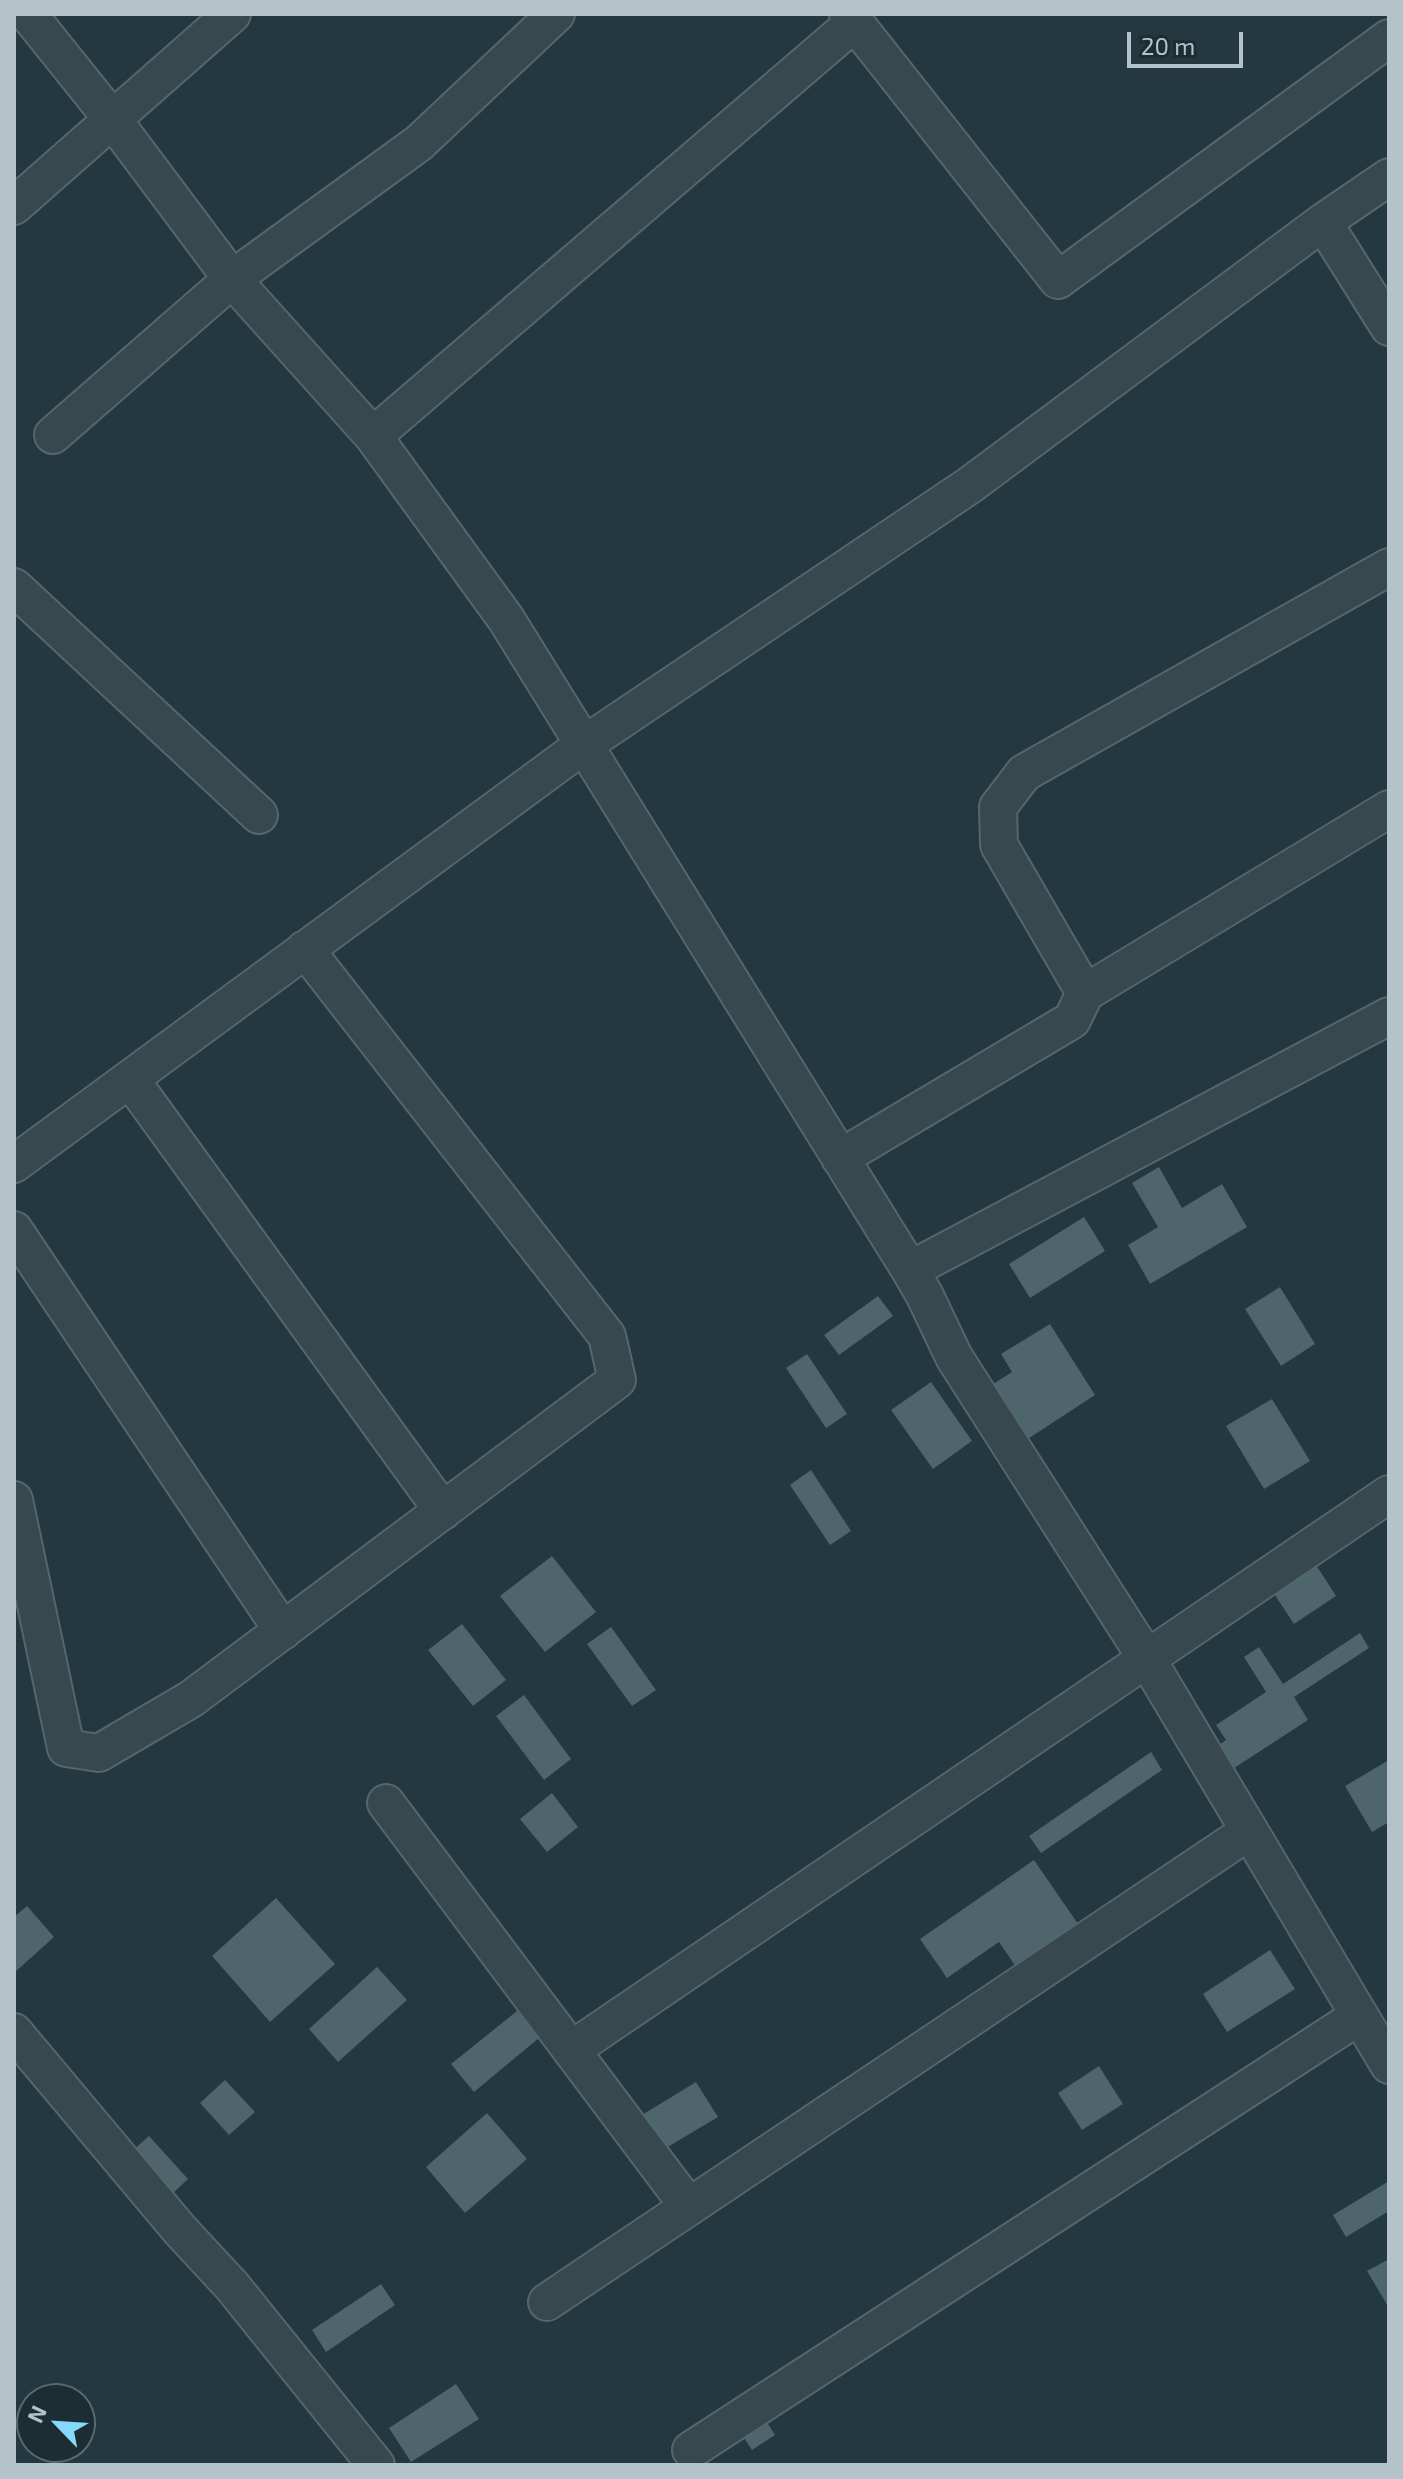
<!DOCTYPE html>
<html>
<head>
<meta charset="utf-8">
<style>
	body { margin:0 }
	#map { position:relative; width:1403px; height:2479px; overflow:hidden; background:#23383f; font-family:"Exo 2",sans-serif }
	canvas { display:block }
	.frame { position:absolute; inset:0; border:16px solid #b3c3c9; pointer-events:none }
	.north { position:absolute; left:16px; top:2383px; width:80px; height:80px; box-sizing:border-box; background:#1c2d33; border:2px solid #58696f; border-radius:50%; rotate:295deg; font-size:22px; font-weight:700; line-height:32px; text-align:center; color:#b3c3c9 }
	.north::after { content:''; display:block; margin:auto; width:28px; height:36px; background:#86d9fb; clip-path:polygon(50% 0,100% 100%,50% 72%,0 100%) }
	.scale { position:absolute; left:1127px; top:32px; width:116px; height:36px; box-sizing:border-box; border:4px solid #b3c3c9; border-top:0; padding-left:10px; font-size:24px; line-height:28px; white-space:nowrap; color:#b3c3c9; -webkit-text-stroke:6px #1c2d33; paint-order:stroke }
</style>
</head>
<body>
<div id="map">
<canvas width="1403" height="2479"></canvas>
<div class="frame"></div>
<div class="north">N</div>
<div class="scale">20 m</div>
</div>
<script>
const g = document.querySelector('canvas').getContext('2d');
g.lineJoin = 'round';
function fill(path, color) {
  g.fillStyle = color;
  g.fill(path, 'evenodd');
}
function toPath(rows) {
  const path = new Path2D();
  for (const r of rows) {
    path.moveTo(r[0], r[1]);
    for (let i = 2; i < r.length; i += 2) path.lineTo(r[i], r[i + 1]);
  }
  return path;
}
function stroke(path, color, width, dash) {
  g.strokeStyle = color;
  g.lineWidth = width;
  g.lineCap = dash ? 'butt' : 'round';
  g.setLineDash(dash || []);
  g.stroke(path);
}
fill(toPath([
	[1159,1167,1182,1208,1222,1184,1247,1227,1150,1284,1128,1245,1158,1227,1132,1183],
	[1084,1217,1105,1251,1030,1298,1009,1264],
	[1280,1287,1315,1344,1281,1366,1245,1309],
	[878,1296,893,1316,839,1355,824,1335],
	[1050,1324,1095,1395,1014,1448,979,1393,1012,1372,1001,1354],
	[807,1354,847,1414,826,1428,786,1368],
	[931,1382,972,1441,933,1469,891,1410],
	[1272,1399,1310,1461,1264,1489,1226,1426],
	[811,1470,851,1531,830,1545,790,1485],
	[1309,1554,1336,1596,1294,1624,1267,1583],
	[552,1556,596,1612,545,1652,500,1596],
	[462,1624,506,1680,473,1706,428,1650],
	[611,1627,656,1690,632,1706,587,1644],
	[1360,1633,1369,1648,1294,1697,1308,1720,1228,1772,1213,1749,1226,1740,1216,1725,1266,1692,1244,1657,1259,1647,1283,1684],
	[524,1695,571,1759,544,1780,496,1716],
	[1151,1752,1162,1770,1041,1853,1029,1836],
	[1389,1760,1389,1822,1372,1832,1345,1786],
	[552,1793,578,1827,547,1852,520,1819],
	[1034,1860,1085,1934,1023,1977,999,1942,947,1978,920,1939],
	[276,1898,335,1964,270,2022,212,1956],
	[27,1906,54,1937,14,1973,14,1917],
	[1270,1950,1295,1989,1227,2032,1203,1994],
	[377,1967,407,2000,338,2062,309,2029],
	[517,2011,539,2038,474,2092,451,2064],
	[1099,2066,1123,2104,1082,2130,1058,2093],
	[225,2080,255,2112,229,2135,200,2103],
	[696,2082,718,2117,666,2148,654,2129,646,2134,637,2118],
	[487,2113,527,2159,465,2213,426,2167],
	[149,2136,188,2179,170,2196,131,2152],
	[1389,2181,1389,2211,1346,2237,1333,2215],
	[1389,2259,1389,2308,1367,2271],
	[381,2284,395,2305,326,2352,312,2330],
	[456,2384,479,2419,411,2462,389,2428],
	[760,2411,775,2435,752,2450,737,2427]
]), '#4e656c');
const street = toPath([
	[28,14,113,120,232,279,373,436,506,619,910,1270,925,1296,954,1357,1147,1659,1389,2065],
	[848,14,1058,280,1389,38],
	[14,206,232,14],
	[1323,222,1389,327],
	[53,435,232,279,419,143,556,14],
	[373,436,854,23],
	[14,587,259,815],
	[1085,993,1389,809],
	[130,1079,443,1511],
	[840,1158,1072,1020,1085,993,999,845,998,807,1024,773,1389,567],
	[14,1164,585,744,970,485,1323,222,1389,177],
	[14,1230,283,1631],
	[910,1270,1389,1016],
	[14,1500,66,1748,99,1753,191,1699,617,1380,607,1336,305,949],
	[386,1803,689,2207],
	[14,2032,180,2230,232,2286,376,2465],
	[571,2050,1389,1494],
	[547,2302,1248,1832],
	[691,2450,1359,2016]
]);
stroke(street, '#55666c', 40);
stroke(street, '#37484e', 36);
</script>
</body>
</html>
